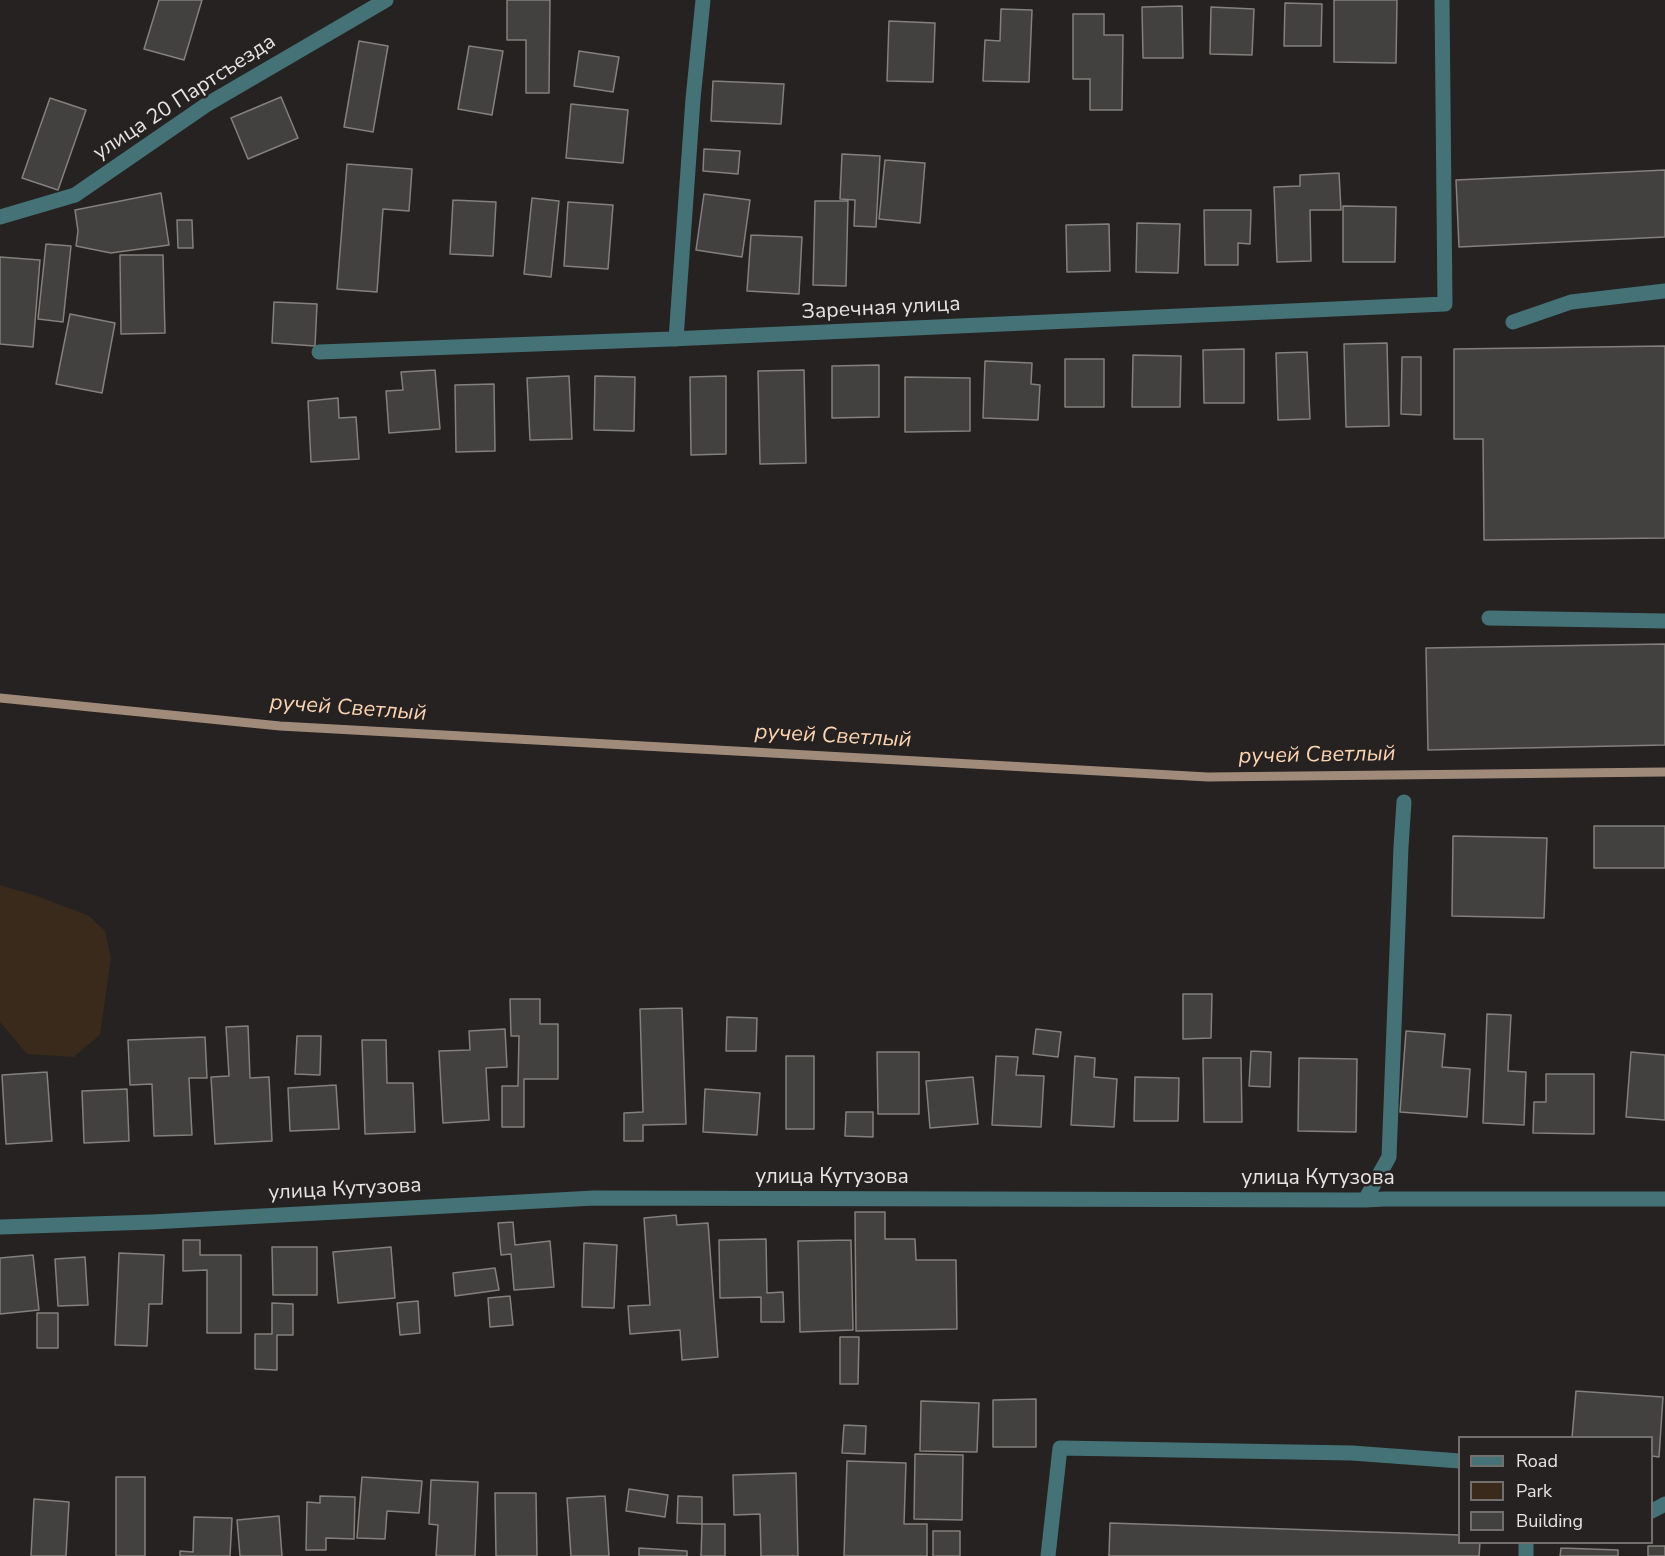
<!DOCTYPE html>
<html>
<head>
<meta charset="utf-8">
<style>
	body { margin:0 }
	#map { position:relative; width:1665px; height:1556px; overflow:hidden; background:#252221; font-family:"Nunito Sans",sans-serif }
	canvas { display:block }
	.legend { position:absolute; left:1458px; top:1436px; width:195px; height:108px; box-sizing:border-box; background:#252221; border:2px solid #72706f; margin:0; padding:8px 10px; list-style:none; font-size:18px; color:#e5e4e3 }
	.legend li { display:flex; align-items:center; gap:12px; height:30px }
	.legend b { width:30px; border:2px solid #72706f }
</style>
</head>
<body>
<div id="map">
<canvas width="1665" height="1556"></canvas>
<ul class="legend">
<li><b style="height:8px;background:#457276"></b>Road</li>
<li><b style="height:16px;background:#3a2a1c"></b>Park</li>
<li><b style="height:16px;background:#43413f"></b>Building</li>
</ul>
</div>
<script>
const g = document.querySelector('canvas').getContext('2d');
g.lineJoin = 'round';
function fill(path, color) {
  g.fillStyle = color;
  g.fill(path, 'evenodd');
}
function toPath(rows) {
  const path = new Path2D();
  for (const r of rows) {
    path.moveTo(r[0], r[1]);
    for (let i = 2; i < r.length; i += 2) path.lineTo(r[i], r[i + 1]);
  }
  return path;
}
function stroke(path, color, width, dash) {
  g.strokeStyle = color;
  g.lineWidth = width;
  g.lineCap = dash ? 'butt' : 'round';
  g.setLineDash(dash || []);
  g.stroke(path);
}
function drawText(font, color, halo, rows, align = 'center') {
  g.font = font + ' "Nunito Sans",sans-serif';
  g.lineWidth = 5;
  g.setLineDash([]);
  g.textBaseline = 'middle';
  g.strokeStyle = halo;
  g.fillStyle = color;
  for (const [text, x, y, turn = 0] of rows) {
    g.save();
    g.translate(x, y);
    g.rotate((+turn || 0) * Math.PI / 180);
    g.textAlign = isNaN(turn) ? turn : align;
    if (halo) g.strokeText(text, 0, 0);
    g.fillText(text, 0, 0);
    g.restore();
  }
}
fill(toPath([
	[0,885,40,897,89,916,105,931,111,958,100,1035,74,1057,27,1054,0,1022]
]), '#3a2a1c');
stroke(toPath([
	[0,698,280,726,1208,777,1665,772]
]), '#a08b7b', 9);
const building = toPath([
	[159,0,202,0,184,60,144,49,159,0],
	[507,0,550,0,549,93,526,93,526,40,507,40,507,0],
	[1334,0,1397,0,1396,63,1334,62,1334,0],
	[1285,3,1322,4,1321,46,1284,46,1285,3],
	[1182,6,1183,58,1143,58,1142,7,1182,6],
	[1211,7,1254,9,1252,55,1210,54,1211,7],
	[1001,9,1032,10,1029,82,983,81,985,40,1000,41,1001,9],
	[1073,14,1104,14,1104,35,1123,35,1122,110,1090,110,1090,79,1073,79,1073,14],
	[889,21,935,23,933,82,887,81,889,21],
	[359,41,388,46,373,132,344,127,359,41],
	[469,46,503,51,492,115,458,109,469,46],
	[579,51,619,57,613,92,574,86,579,51],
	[713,81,784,84,781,124,711,121,713,81],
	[281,97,298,138,248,159,231,118,281,97],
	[50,98,86,110,58,190,22,178,50,98],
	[571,104,628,110,623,163,566,158,571,104],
	[704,149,740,151,738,174,703,171,704,149],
	[842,154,880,156,876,227,854,226,855,200,840,199,842,154],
	[885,160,925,163,920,223,879,219,885,160],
	[347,164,412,169,409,211,383,209,377,292,337,289,347,164],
	[1665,170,1665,237,1459,247,1456,180,1665,170],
	[1339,173,1341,210,1310,210,1311,261,1277,262,1274,187,1300,186,1300,175,1339,173],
	[161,193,169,245,111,253,76,246,78,231,75,210,161,193],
	[704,194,750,200,742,257,696,250,704,194],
	[532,198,559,201,551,277,524,274,532,198],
	[453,200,496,202,493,256,450,254,453,200],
	[815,201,848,201,846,286,813,285,815,201],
	[568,202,613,205,608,269,564,266,568,202],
	[1343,206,1396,207,1395,262,1343,262,1343,206],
	[1204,210,1251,210,1250,244,1238,243,1238,265,1205,265,1204,210],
	[177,220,192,220,193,248,178,248,177,220],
	[1137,223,1180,224,1178,273,1136,272,1137,223],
	[1109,224,1110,271,1067,272,1066,225,1109,224],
	[751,235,802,237,799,294,747,291,751,235],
	[46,244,71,246,63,322,38,319,46,244],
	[120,255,163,255,165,333,121,334,120,255],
	[0,257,40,260,33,347,0,344,0,257],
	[274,302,317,304,315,346,272,343,274,302],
	[70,314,115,323,102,393,56,384,70,314],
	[1387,343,1389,426,1346,427,1344,344,1387,343],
	[1665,346,1665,538,1484,540,1483,439,1454,439,1454,349,1665,346],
	[1244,349,1244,403,1204,403,1203,350,1244,349],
	[1307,352,1310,419,1278,420,1276,353,1307,352],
	[1133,355,1181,356,1180,407,1132,407,1133,355],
	[1402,357,1421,357,1421,415,1401,414,1402,357],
	[1065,359,1104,359,1104,407,1065,407,1065,359],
	[985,361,1032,363,1031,384,1040,385,1038,420,983,418,985,361],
	[879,365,879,417,832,418,832,366,879,365],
	[435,370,440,429,389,433,386,391,403,390,401,372,435,370],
	[804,370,806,463,760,464,758,371,804,370],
	[569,376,572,439,530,440,527,378,569,376],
	[595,376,635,377,634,431,594,430,595,376],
	[726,376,726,454,691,455,690,377,726,376],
	[905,377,970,378,970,431,905,432,905,377],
	[494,384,495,451,456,452,455,385,494,384],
	[338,398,339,418,356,417,359,459,311,462,308,401,338,398],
	[1665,644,1665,745,1428,750,1426,648,1665,644],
	[1594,826,1665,826,1665,868,1594,868,1594,826],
	[1453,836,1547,838,1544,918,1452,916,1453,836],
	[1183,994,1212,994,1211,1038,1183,1039,1183,994],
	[510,999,540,999,540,1024,558,1024,558,1079,524,1079,524,1127,502,1127,502,1086,518,1086,519,1036,511,1036,510,999],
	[682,1008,686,1124,643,1125,643,1141,624,1141,624,1113,643,1112,640,1009,682,1008],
	[1487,1014,1511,1015,1508,1071,1526,1072,1524,1125,1483,1123,1487,1014],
	[727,1017,757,1018,756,1051,726,1051,727,1017],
	[248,1026,250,1078,269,1077,272,1141,215,1144,211,1077,229,1076,226,1027,248,1026],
	[505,1029,507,1067,486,1068,489,1120,443,1123,439,1051,470,1050,469,1031,505,1029],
	[1036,1029,1061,1032,1058,1057,1033,1054,1036,1029],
	[1406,1031,1445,1034,1442,1067,1470,1069,1467,1117,1400,1112,1406,1031],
	[297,1036,321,1036,320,1075,295,1074,297,1036],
	[205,1037,207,1078,189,1078,192,1135,154,1136,152,1084,130,1085,128,1040,205,1037],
	[362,1040,386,1040,387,1083,413,1083,415,1132,365,1134,362,1040],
	[1251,1051,1271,1052,1270,1087,1249,1086,1251,1051],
	[877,1052,919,1052,919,1114,878,1114,877,1052],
	[1631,1052,1665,1055,1665,1120,1626,1117,1631,1052],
	[786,1056,814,1056,814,1129,786,1129,786,1056],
	[996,1056,1018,1057,1016,1075,1044,1076,1041,1127,992,1125,996,1056],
	[1075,1056,1095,1058,1094,1077,1117,1079,1114,1127,1071,1125,1075,1056],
	[1203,1058,1241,1058,1242,1122,1204,1122,1203,1058],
	[1299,1058,1357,1059,1356,1132,1298,1131,1299,1058],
	[47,1072,52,1141,6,1144,2,1075,47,1072],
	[1546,1074,1594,1074,1594,1134,1533,1133,1534,1102,1546,1102,1546,1074],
	[973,1077,978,1124,930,1128,926,1081,973,1077],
	[1135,1077,1179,1078,1178,1121,1134,1121,1135,1077],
	[336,1085,339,1129,290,1131,288,1088,336,1085],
	[127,1089,129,1141,84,1143,82,1091,127,1089],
	[705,1089,760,1093,757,1135,703,1132,705,1089],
	[846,1112,873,1112,873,1137,845,1136,846,1112],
	[855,1212,885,1212,885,1239,915,1239,916,1260,956,1260,957,1329,856,1331,855,1212],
	[676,1215,677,1225,708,1223,718,1357,682,1360,680,1330,630,1334,628,1306,650,1305,644,1218,676,1215],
	[513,1222,515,1245,550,1241,554,1287,514,1290,511,1254,501,1255,498,1223,513,1222],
	[766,1239,767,1293,783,1292,784,1322,761,1322,761,1297,720,1298,719,1240,766,1239],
	[183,1240,200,1240,200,1255,241,1255,241,1333,207,1333,207,1270,183,1271,183,1240],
	[851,1240,853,1330,800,1332,798,1241,851,1240],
	[584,1243,617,1245,614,1308,582,1307,584,1243],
	[272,1247,317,1247,317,1295,273,1295,272,1247],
	[391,1247,395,1298,338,1303,333,1252,391,1247],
	[119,1253,164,1255,162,1304,149,1304,147,1346,115,1345,119,1253],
	[33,1255,39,1310,0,1314,0,1258,33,1255],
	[85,1257,88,1305,58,1306,55,1259,85,1257],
	[495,1268,499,1290,455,1296,453,1273,495,1268],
	[510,1296,513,1325,490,1327,488,1298,510,1296],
	[418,1301,420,1333,400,1335,397,1303,418,1301],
	[272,1303,293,1304,293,1335,277,1335,277,1370,255,1369,255,1334,272,1334,272,1303],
	[37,1313,58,1313,58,1348,37,1348,37,1313],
	[840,1337,859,1337,858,1384,840,1384,840,1337],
	[1576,1391,1663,1397,1659,1457,1652,1456,1652,1438,1572,1438,1576,1391],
	[1036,1399,1036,1447,993,1447,993,1400,1036,1399],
	[921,1401,979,1403,977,1452,920,1451,921,1401],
	[844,1425,866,1426,865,1454,842,1453,844,1425],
	[915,1454,963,1455,962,1520,914,1519,915,1454],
	[847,1461,906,1463,904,1524,927,1524,927,1556,844,1556,847,1461],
	[796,1473,798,1556,761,1556,760,1514,734,1515,733,1475,796,1473],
	[116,1477,145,1477,145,1556,116,1556,116,1477],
	[362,1477,422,1481,419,1513,387,1511,385,1539,357,1538,362,1477],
	[431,1480,478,1482,475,1556,436,1556,438,1525,429,1524,431,1480],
	[629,1489,668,1495,665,1517,626,1511,629,1489],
	[495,1493,536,1493,537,1556,496,1556,495,1493],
	[320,1496,355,1497,354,1539,326,1538,326,1550,306,1550,307,1502,320,1503,320,1496],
	[605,1496,609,1556,571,1556,567,1498,605,1496],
	[678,1496,702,1497,702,1524,677,1523,678,1496],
	[34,1499,69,1502,66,1556,31,1556,34,1499],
	[279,1516,282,1556,240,1556,237,1520,279,1516],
	[194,1517,232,1518,230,1556,180,1556,180,1551,193,1552,194,1517],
	[1110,1523,1460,1535,1460,1542,1480,1542,1479,1556,1109,1556,1110,1523],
	[702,1524,725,1524,725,1556,701,1556,702,1524],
	[933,1531,960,1531,960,1556,933,1556,933,1531],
	[1648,1546,1665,1546,1665,1556,1648,1556,1648,1546],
	[639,1548,687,1551,687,1556,639,1556,639,1548],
	[1561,1548,1618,1550,1618,1556,1560,1556,1561,1548]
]);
fill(building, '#43413f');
stroke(building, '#83807e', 1.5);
stroke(toPath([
	[0,217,75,195,206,105,386,0],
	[1513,322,1571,302,1665,291],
	[676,339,693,99,703,0],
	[319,352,671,339,1445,304,1442,0],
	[1489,618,1665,621],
	[1365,1200,1389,1157,1401,847,1404,802],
	[0,1227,152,1222,594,1198,1365,1200,1385,1199,1665,1199],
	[1652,1511,1665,1504],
	[1048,1556,1060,1448,1352,1453,1460,1461],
	[1526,1556,1526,1542]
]), '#457276', 15);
drawText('21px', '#e5e4e3', '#252221', [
	["улица 20 Партсъезда",185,98,-33],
	["Заречная улица",881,309,-3],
	["улица Кутузова",832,1178],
	["улица Кутузова",1318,1179],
	["улица Кутузова",345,1190,-3]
]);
drawText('italic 22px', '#fcd3b1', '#252221', [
	["ручей Светлый",348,709,4],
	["ручей Светлый",833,737,3],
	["ручей Светлый",1317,756,-1]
]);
</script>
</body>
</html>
